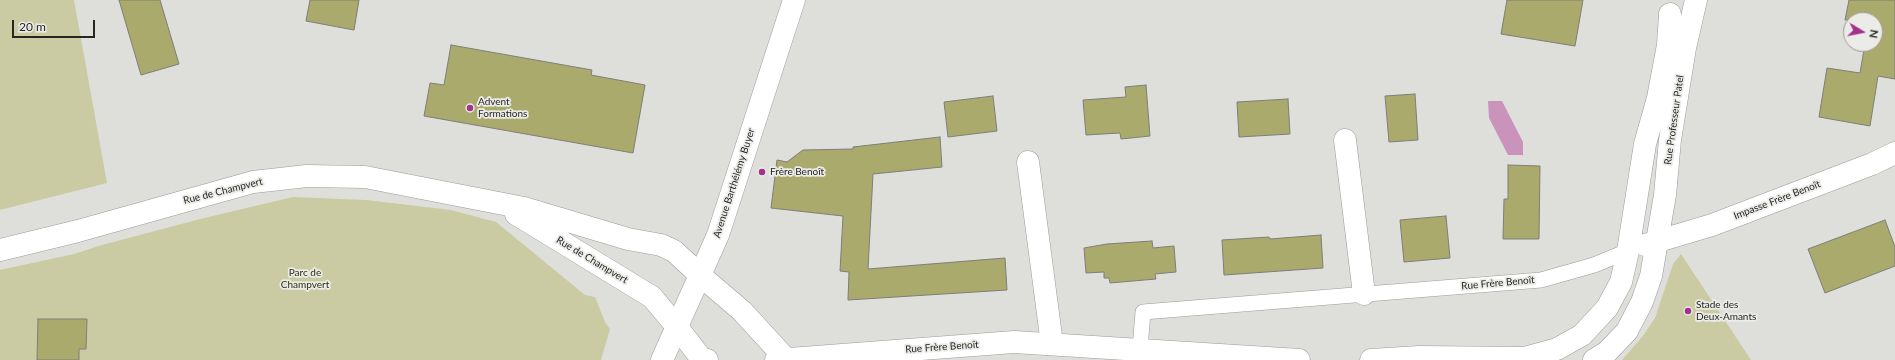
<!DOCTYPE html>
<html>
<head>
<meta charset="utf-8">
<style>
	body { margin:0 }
	#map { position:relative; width:1895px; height:360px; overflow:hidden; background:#dedfda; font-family:Lato,sans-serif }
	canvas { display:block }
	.north { position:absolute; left:1843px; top:12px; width:40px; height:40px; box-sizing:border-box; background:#ebece7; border:1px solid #9c9d99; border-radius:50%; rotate:100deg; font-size:11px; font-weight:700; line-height:16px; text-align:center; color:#252624 }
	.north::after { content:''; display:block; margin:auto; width:14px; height:18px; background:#a4318c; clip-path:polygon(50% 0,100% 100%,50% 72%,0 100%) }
	.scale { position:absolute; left:12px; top:20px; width:83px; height:18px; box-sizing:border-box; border:2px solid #252624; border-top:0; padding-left:5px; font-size:12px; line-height:14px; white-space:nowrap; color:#252624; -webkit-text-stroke:3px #ebece7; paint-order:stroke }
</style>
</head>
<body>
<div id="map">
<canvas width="1895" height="360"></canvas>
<div class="north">N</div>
<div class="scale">20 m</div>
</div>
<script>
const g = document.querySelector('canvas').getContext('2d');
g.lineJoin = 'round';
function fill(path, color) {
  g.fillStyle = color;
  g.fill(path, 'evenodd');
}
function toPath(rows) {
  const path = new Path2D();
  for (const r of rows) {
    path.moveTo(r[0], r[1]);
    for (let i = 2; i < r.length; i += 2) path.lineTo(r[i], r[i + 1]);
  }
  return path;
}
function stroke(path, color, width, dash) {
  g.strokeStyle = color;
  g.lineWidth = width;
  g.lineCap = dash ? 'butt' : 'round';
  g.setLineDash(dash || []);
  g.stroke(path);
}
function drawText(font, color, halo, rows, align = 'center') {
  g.font = font + ' Lato,sans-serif';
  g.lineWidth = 3.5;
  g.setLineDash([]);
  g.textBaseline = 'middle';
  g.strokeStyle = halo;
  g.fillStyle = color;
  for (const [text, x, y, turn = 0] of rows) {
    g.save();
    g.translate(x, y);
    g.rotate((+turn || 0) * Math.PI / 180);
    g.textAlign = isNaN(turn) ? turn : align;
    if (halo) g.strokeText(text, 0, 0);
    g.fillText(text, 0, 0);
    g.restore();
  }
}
fill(toPath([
	[0,0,74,0,107,183,0,210],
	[293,197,366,200,451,210,496,222,585,295,595,297,605,322,610,329,601,360,0,360,0,270,74,254,102,245,204,218],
	[1681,254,1751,360,1622,360,1642,337,1655,318,1673,264]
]), '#cacba2');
fill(toPath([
	[1488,101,1502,101,1523,142,1523,155,1508,155,1489,118]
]), '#ca93bb');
const building = toPath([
	[119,0,160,0,179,64,141,75,119,0],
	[310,0,359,0,354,30,306,21,310,0],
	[1507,0,1583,0,1575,46,1501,34,1507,0],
	[1849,0,1895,0,1895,79,1878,76,1870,126,1819,117,1827,68,1860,73,1865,44,1875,44,1875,20,1845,20,1849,0],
	[451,45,592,70,591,75,645,85,633,153,424,116,430,83,444,85,451,45],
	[1146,85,1150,136,1121,139,1120,133,1086,135,1083,100,1126,97,1125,87,1146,85],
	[1415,94,1418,140,1389,142,1385,96,1415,94],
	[993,96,997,131,948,137,944,102,993,96],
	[1288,99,1290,134,1239,137,1237,102,1288,99],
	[940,137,942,167,873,174,868,269,1005,258,1007,290,848,300,849,272,840,271,843,216,771,208,777,160,787,162,803,150,853,149,853,147,940,137],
	[1508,165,1540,166,1539,239,1503,239,1504,199,1508,199,1508,165],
	[1446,216,1450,258,1404,262,1400,220,1446,216],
	[1885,220,1895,247,1895,266,1825,293,1808,249,1885,220],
	[1321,235,1323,268,1224,275,1222,240,1269,237,1270,239,1321,235],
	[1152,241,1153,248,1174,246,1176,272,1155,274,1156,279,1110,283,1109,278,1104,278,1104,272,1086,273,1084,248,1107,244,1152,241],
	[38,319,87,319,86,349,79,349,79,360,37,360,38,319]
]);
fill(building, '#a9aa6b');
stroke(building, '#7e7e7a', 1);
const lane = toPath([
	[1140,349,1143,312,1541,280,1594,265,1628,251]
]);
const street = toPath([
	[1345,140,1364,294],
	[1028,162,1052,344],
	[1645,245,1712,225,1872,164,1895,153],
	[701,276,742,311,785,358],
	[677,327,701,358,707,360],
	[776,360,1014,342,1299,360],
	[1371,360,1419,357,1524,358,1557,349,1582,335,1607,308,1621,282,1628,251,1645,144,1658,98,1668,45,1670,14],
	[1594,360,1607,352,1627,331,1642,302,1651,276,1665,195,1670,140,1685,48,1696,0]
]);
const secondary = toPath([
	[516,214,652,297,677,327],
	[0,250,78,231,253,182,307,176,365,177,524,208,628,239,661,245,674,251,701,276]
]);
const primary = toPath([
	[662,360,718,235,794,0]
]);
stroke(lane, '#9b9b97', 16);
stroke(street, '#9b9b97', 23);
stroke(secondary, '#9b9b97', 23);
stroke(primary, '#9b9b97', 23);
stroke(lane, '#fff', 15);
stroke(street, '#fff', 22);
stroke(secondary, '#fff', 22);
stroke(primary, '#fff', 22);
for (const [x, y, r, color] of [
	[470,108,4,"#a4318c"],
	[762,172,4,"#a4318c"],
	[1688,311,4,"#a4318c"]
]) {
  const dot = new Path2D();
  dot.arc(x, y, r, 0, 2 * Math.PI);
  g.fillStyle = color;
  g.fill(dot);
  stroke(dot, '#ebece7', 1.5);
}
drawText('10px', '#252624', '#ebece7', [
	["Advent",478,102],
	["Formations",478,114],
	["Frère Benoît",770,172],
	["Stade des",1696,305],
	["Deux-Amants",1696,317]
], 'left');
drawText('10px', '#252624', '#ebece7', [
	["Rue Professeur Patel",1674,120,-82],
	["Avenue Barthélémy Buyer",734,183,-72],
	["Rue de Champvert",223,191,-14],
	["Impasse Frère Benoît",1777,200,-21],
	["Rue de Champvert",592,260,31],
	["Rue Frère Benoît",1498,283,-5],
	["Rue Frère Benoît",942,347,-4]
]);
drawText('10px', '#2c2c0f', '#ebece7', [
	["Parc de",305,273],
	["Champvert",305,285]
]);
</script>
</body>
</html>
